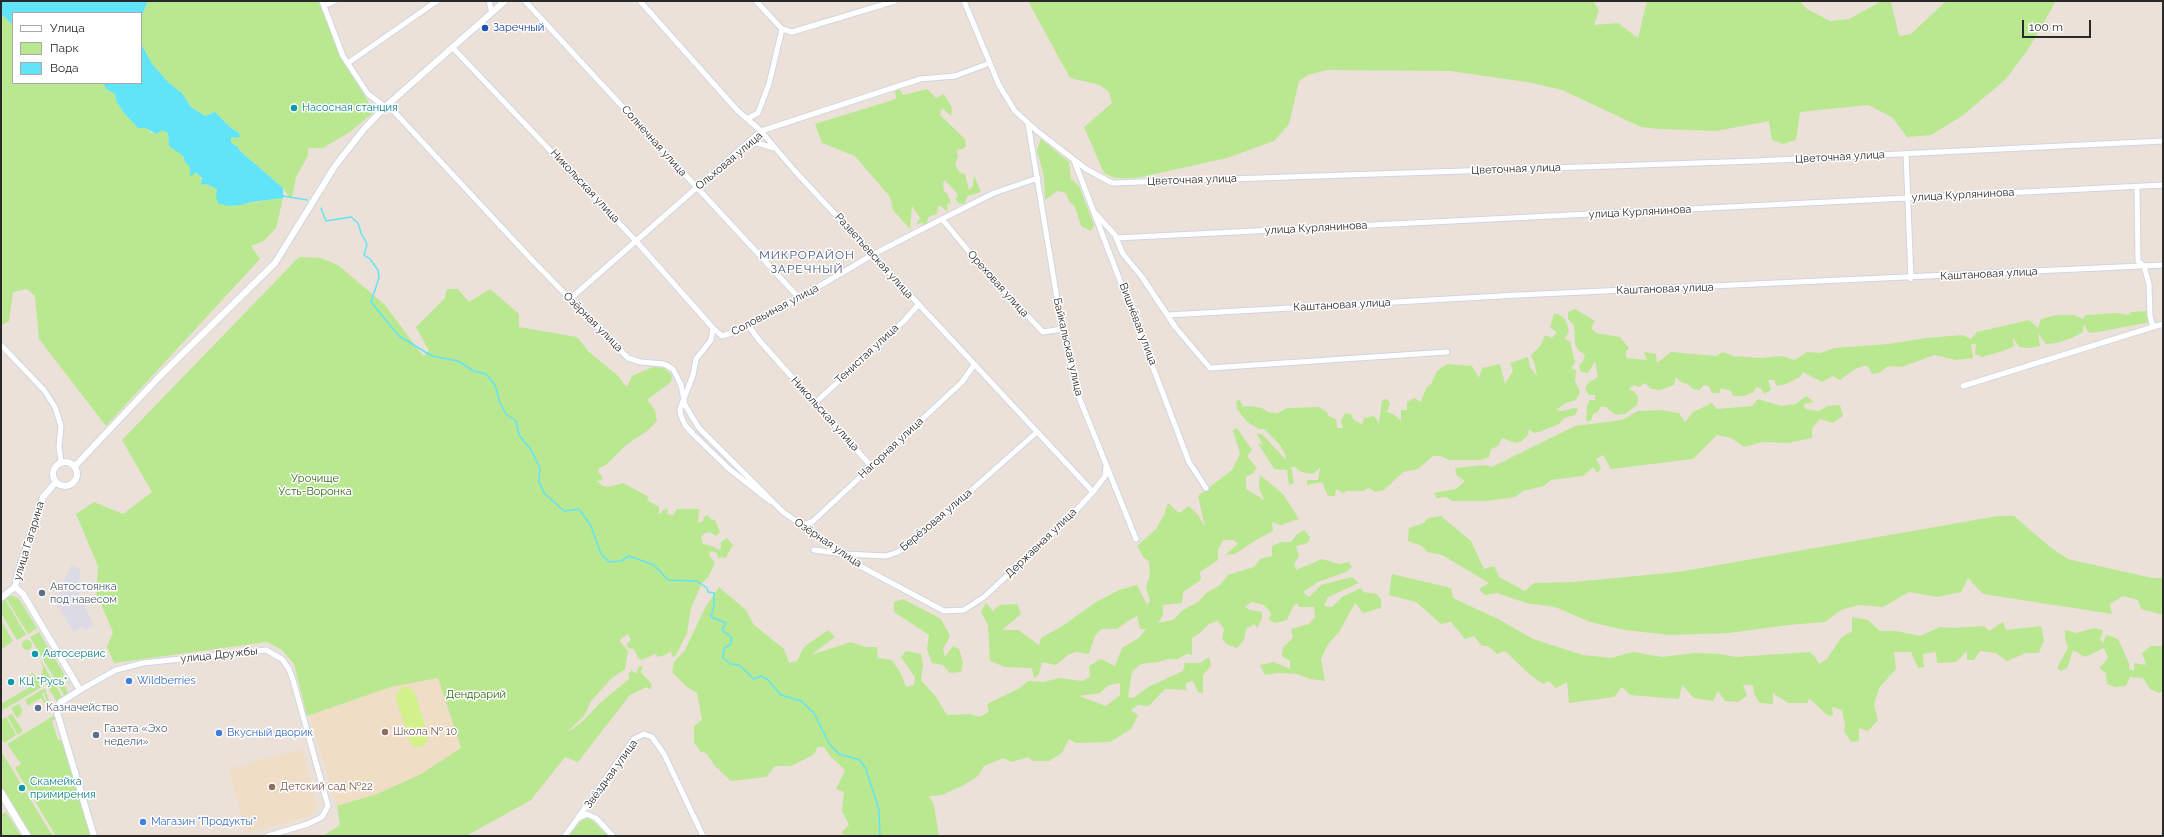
<!DOCTYPE html>
<html>
<head>
<meta charset="utf-8">
<style>
	body { margin:0 }
	#map { position:relative; width:2164px; height:837px; overflow:hidden; background:#ece1d9; font-family:Raleway,sans-serif }
	canvas { display:block }
	.frame { position:absolute; inset:0; border:2px solid #292929; pointer-events:none }
	.legend { position:absolute; left:12px; top:12px; width:130px; height:72px; box-sizing:border-box; background:#fff; border:1px solid #a9a9a9; margin:0; padding:5px 7px; list-style:none; font-size:12px; color:#292929 }
	.legend li { display:flex; align-items:center; gap:8px; height:20px }
	.legend b { width:20px; border:1px solid #a9a9a9 }
	.scale { position:absolute; left:2022px; top:20px; width:69px; height:18px; box-sizing:border-box; border:2px solid #292929; border-top:0; padding-left:5px; font-size:12px; line-height:14px; white-space:nowrap; color:#292929; -webkit-text-stroke:3px #fff; paint-order:stroke }
</style>
</head>
<body>
<div id="map">
<canvas width="2164" height="837"></canvas>
<div class="frame"></div>
<ul class="legend">
<li><b style="height:5px;background:#fff"></b>Улица</li>
<li><b style="height:11px;background:#b9e890"></b>Парк</li>
<li><b style="height:11px;background:#62e4f8"></b>Вода</li>
</ul>
<div class="scale">100 m</div>
</div>
<script>
const g = document.querySelector('canvas').getContext('2d');
g.lineJoin = 'round';
function fill(path, color) {
  g.fillStyle = color;
  g.fill(path, 'evenodd');
}
function toPath(rows) {
  const path = new Path2D();
  for (const r of rows) {
    if (r.length === 3) {
      path.moveTo(r[0] + r[2], r[1]);
      path.arc(r[0], r[1], r[2], 0, 2 * Math.PI);
      continue;
    }
    path.moveTo(r[0], r[1]);
    for (let i = 2; i < r.length; i += 2) path.lineTo(r[i], r[i + 1]);
  }
  return path;
}
function stroke(path, color, width, dash) {
  g.strokeStyle = color;
  g.lineWidth = width;
  g.lineCap = dash ? 'butt' : 'round';
  g.setLineDash(dash || []);
  g.stroke(path);
}
function drawText(font, color, halo, rows, align = 'center') {
  g.font = font + ' Raleway,sans-serif';
  g.lineWidth = 3;
  g.setLineDash([]);
  g.textBaseline = 'middle';
  g.strokeStyle = halo;
  g.fillStyle = color;
  for (const [text, x, y, turn = 0] of rows) {
    g.save();
    g.translate(x, y);
    g.rotate((+turn || 0) * Math.PI / 180);
    g.textAlign = isNaN(turn) ? turn : align;
    if (halo) g.strokeText(text, 0, 0);
    g.fillText(text, 0, 0);
    g.restore();
  }
}
fill(toPath([
	[72,564,80,570,79,600,82,599,93,625,86,630,83,626,74,632,55,601]
]), '#dcdae4');
fill(toPath([
	[438,678,461,748,421,774,377,794,337,806,309,715,391,687],
	[302,749,317,805,315,811,307,817,247,833,228,769]
]), '#f0ddc6');
fill(toPath([
	[148,1,318,1,338,48,374,112,350,132,323,148,308,148,308,156,296,177,292,198,289,197,283,188,240,151,237,146,231,143,231,137,237,138,240,137,239,133,230,127,215,112,205,116,191,107,182,93,169,83,152,64,141,43,141,18],
	[1028,1,1593,1,1599,10,1594,25,1618,23,1638,38,1647,1,1800,1,1807,9,1830,21,1849,19,1880,2,1891,2,1899,36,1911,34,1946,1,2056,1,2029,48,2006,79,1962,116,1931,135,1907,137,1892,117,1868,105,1800,112,1796,140,1783,144,1772,140,1769,121,1716,131,1659,129,1641,127,1562,90,1533,83,1450,71,1327,70,1308,75,1299,81,1289,124,1274,141,1227,158,1137,178,1115,178,1104,173,1084,127,1112,103,1109,92,1100,85,1070,78],
	[1,14,13,25,13,83,103,83,106,89,115,94,116,101,124,113,138,128,145,128,152,133,162,130,168,133,169,146,180,152,185,161,206,184,217,189,229,206,283,198,276,228,264,241,251,246,260,259,106,426,39,339,35,296,27,289,13,292,9,321,1,326],
	[899,89,903,95,927,89,936,98,944,94,952,108,951,116,942,108,940,115,965,139,966,146,963,149,957,150,958,157,955,164,960,173,965,174,969,190,973,186,974,175,981,192,968,196,964,204,958,203,955,199,958,196,956,192,945,180,943,183,944,192,947,193,951,203,947,204,948,209,946,211,941,206,938,207,937,214,928,217,927,223,923,226,923,222,916,225,920,218,912,206,910,229,893,210,890,197,855,156,822,143,815,124,896,99,895,92],
	[1041,139,1069,162,1071,179,1079,186,1094,225,1091,231,1081,226,1075,207,1069,201,1066,193,1057,191,1045,200,1044,177,1037,150],
	[299,257,321,258,338,265,385,305,423,356,429,351,416,327,445,298,447,289,458,289,469,302,490,289,519,314,519,327,577,337,589,352,617,375,627,387,632,376,653,367,664,368,672,375,671,382,647,400,655,410,657,421,647,431,626,445,606,465,599,468,598,472,602,476,602,480,597,481,603,486,608,487,623,483,649,497,647,500,659,507,659,513,661,514,663,510,668,509,667,514,673,515,677,509,699,509,698,523,703,521,704,517,707,515,711,519,715,520,720,532,716,536,710,532,705,533,701,537,703,544,712,546,719,550,721,547,721,542,727,538,733,545,725,559,724,557,718,558,717,553,711,551,709,555,715,563,708,577,702,583,691,608,687,633,676,655,672,657,671,651,665,655,658,657,655,654,642,660,638,658,634,649,628,648,627,644,631,640,628,634,619,640,628,651,625,669,612,678,591,701,584,716,565,734,582,722,600,703,630,678,628,676,631,670,636,674,639,666,643,667,641,671,643,675,652,684,650,690,647,687,630,695,578,762,565,757,531,800,466,836,323,836,340,825,337,806,377,794,421,774,461,748,438,678,391,687,307,716,294,664,282,650,267,642,114,663,107,647,113,632,96,593,98,566,76,514,94,502,123,514,152,492,122,440],
	[1575,309,1595,321,1591,328,1596,333,1620,337,1629,348,1626,352,1626,358,1647,360,1644,352,1656,354,1657,363,1671,352,1716,356,1723,352,1733,356,1761,358,1781,356,1795,360,1807,352,1820,353,1835,348,1888,344,1926,338,1962,335,1971,339,1977,332,2029,320,2038,328,2041,319,2057,315,2074,315,2083,319,2086,315,2116,313,2128,315,2131,312,2148,311,2150,322,2093,333,2088,332,2084,324,2083,332,2072,338,2056,343,2046,344,2038,333,2040,346,2029,348,2019,347,2013,337,2014,346,2006,350,1982,357,1975,354,1976,344,1971,344,1973,358,1956,360,1934,355,1902,367,1888,366,1879,373,1872,374,1868,366,1864,366,1855,369,1840,380,1833,376,1822,382,1803,372,1800,377,1786,384,1777,386,1774,380,1768,380,1771,390,1764,394,1761,388,1756,387,1754,392,1744,396,1733,396,1731,391,1721,388,1719,393,1712,393,1709,386,1704,385,1699,390,1693,389,1688,384,1682,383,1676,377,1674,385,1660,390,1651,389,1645,383,1639,387,1634,385,1628,390,1634,391,1638,397,1637,405,1625,414,1616,415,1606,407,1600,407,1598,412,1593,414,1591,421,1586,421,1587,405,1590,400,1595,400,1595,395,1589,395,1585,389,1588,383,1598,377,1595,361,1588,373,1581,372,1579,366,1583,361,1585,355,1578,350,1575,344,1574,325,1568,319,1568,312],
	[1554,314,1558,314,1565,319,1569,331,1565,339,1570,341,1575,363,1571,368,1576,370,1575,381,1580,392,1576,400,1566,403,1556,410,1562,411,1574,408,1578,409,1575,415,1564,418,1559,424,1539,432,1534,433,1529,429,1528,435,1522,441,1515,443,1502,438,1498,446,1491,449,1489,457,1481,460,1450,460,1440,456,1433,456,1418,469,1403,472,1384,490,1375,492,1369,488,1363,491,1347,491,1343,493,1336,489,1335,496,1328,496,1322,482,1307,485,1307,480,1318,480,1320,468,1313,474,1301,472,1295,467,1291,467,1294,483,1289,485,1287,470,1274,469,1258,443,1263,445,1257,434,1262,434,1286,460,1285,454,1280,445,1264,429,1259,429,1247,422,1237,409,1236,401,1240,400,1243,407,1251,406,1262,408,1268,412,1278,413,1287,408,1319,407,1327,412,1328,416,1336,419,1337,428,1343,428,1341,421,1345,413,1351,414,1354,420,1362,425,1364,418,1374,416,1379,423,1382,400,1387,399,1390,403,1387,412,1393,414,1401,421,1401,410,1407,410,1407,402,1414,398,1421,402,1426,388,1431,384,1437,371,1447,364,1472,366,1479,378,1482,368,1500,364,1505,384,1513,371,1510,363,1528,357,1530,367,1537,377,1535,365,1531,355,1541,345,1545,335,1552,338,1557,332,1550,327],
	[1806,396,1814,402,1804,404,1805,409,1819,411,1827,406,1840,405,1843,416,1833,423,1820,419,1812,428,1812,438,1788,443,1762,442,1744,447,1731,438,1717,435,1693,459,1611,469,1603,455,1596,459,1601,468,1597,473,1593,467,1583,476,1551,480,1544,486,1523,491,1515,497,1487,501,1452,501,1446,497,1437,498,1434,493,1456,489,1465,481,1457,476,1455,468,1485,465,1492,467,1575,426,1622,420,1638,411,1661,410,1679,413,1685,422,1693,412,1712,403,1717,409,1752,406,1758,399,1781,406,1796,404],
	[1237,428,1252,450,1247,456,1257,468,1252,474,1246,477,1246,489,1264,500,1259,488,1260,475,1283,494,1299,519,1281,525,1272,522,1273,531,1256,540,1235,554,1225,555,1238,544,1234,540,1223,540,1218,550,1218,560,1200,572,1201,580,1183,592,1182,603,1163,605,1163,615,1158,623,1173,620,1183,610,1198,602,1206,593,1220,585,1228,575,1254,567,1260,559,1272,556,1272,546,1281,542,1291,542,1296,535,1304,530,1310,537,1308,543,1296,546,1299,556,1294,564,1296,570,1322,559,1339,564,1349,562,1352,567,1346,572,1318,582,1303,592,1309,597,1321,585,1352,577,1359,583,1328,597,1324,606,1332,607,1342,597,1361,588,1363,592,1377,594,1381,599,1381,608,1363,613,1355,603,1339,632,1328,644,1321,659,1325,681,1310,679,1297,674,1278,673,1265,675,1260,665,1274,662,1290,669,1290,661,1282,656,1283,647,1293,638,1291,629,1309,624,1315,617,1314,607,1299,607,1297,603,1293,607,1287,620,1276,623,1269,620,1271,613,1264,605,1252,602,1245,607,1250,610,1262,612,1262,619,1257,628,1254,624,1246,629,1244,640,1237,648,1226,644,1222,639,1224,629,1218,621,1209,624,1200,633,1192,638,1192,655,1186,654,1178,659,1169,659,1158,662,1141,664,1132,672,1128,697,1133,698,1150,686,1183,671,1185,663,1200,663,1209,657,1211,666,1203,675,1203,693,1198,692,1193,681,1186,683,1186,690,1165,689,1149,706,1138,705,1131,710,1138,715,1131,729,1110,742,1076,743,1069,739,1062,753,1049,761,1033,761,1028,757,1012,762,1003,758,984,766,978,776,962,786,942,795,929,796,934,805,939,836,848,836,841,833,849,825,842,811,844,792,836,789,845,770,830,756,824,747,818,747,813,755,791,766,775,766,766,777,731,781,715,766,706,753,701,752,694,743,694,726,702,720,697,693,687,687,672,672,674,662,685,650,706,606,719,587,746,610,754,625,784,649,789,663,797,661,804,647,828,630,835,637,811,655,851,642,865,647,877,647,878,658,892,660,900,672,906,687,914,685,915,677,901,657,906,651,921,654,923,665,921,680,936,697,947,715,970,714,979,717,989,712,987,704,1020,688,1028,681,1044,682,1059,678,1082,681,1090,677,1089,666,1101,659,1115,666,1122,648,1139,638,1146,629,1140,629,1137,616,1128,621,1117,629,1101,629,1095,636,1089,654,1076,652,1068,655,1056,665,1042,662,1039,674,1034,679,1032,668,1005,667,990,661,988,625,981,612,986,603,993,611,1000,605,1017,604,1021,614,1002,630,1018,630,1039,645,1041,638,1064,625,1096,602,1119,590,1137,585,1147,605,1150,601,1146,587,1150,575,1149,561,1144,558,1137,546,1156,529,1164,515,1168,503,1179,513,1189,506,1198,515,1205,527,1198,496,1232,470,1240,454,1233,430],
	[1120,683,1120,695,1106,706,1079,696,1100,693,1109,685],
	[1441,516,1471,541,1484,569,1494,566,1499,577,1525,591,1534,583,1573,582,1678,572,1998,516,2014,516,2050,547,2068,559,2152,578,2163,578,2163,615,2141,609,2138,600,2123,596,2110,604,2112,614,1983,594,1968,578,1961,592,1937,597,1909,592,1883,607,1859,605,1841,610,1825,622,1789,625,1729,633,1669,635,1625,630,1590,622,1555,607,1526,603,1497,593,1485,595,1479,589,1489,583,1442,555,1427,552,1422,546,1408,541,1409,528,1424,523,1428,518],
	[1392,574,1451,588,1453,598,1498,619,1533,639,1583,655,1611,658,1633,652,1662,657,1695,653,1720,654,1736,657,1810,652,1816,658,1819,664,1827,659,1841,638,1852,631,1852,617,1868,620,1880,631,1896,631,1920,636,1940,627,1953,628,1984,626,1989,631,2003,622,2006,630,2041,626,2044,640,2039,653,2026,653,2007,661,1996,653,1980,651,1974,660,1967,660,1967,651,1956,662,1937,663,1936,652,1923,654,1924,667,1918,668,1911,652,1894,652,1896,669,1879,688,1874,705,1878,720,1868,731,1859,728,1859,741,1851,742,1844,731,1845,725,1842,710,1832,707,1833,716,1827,715,1809,698,1808,703,1788,703,1773,693,1773,704,1760,703,1754,694,1753,685,1743,685,1747,696,1738,702,1725,701,1718,691,1713,701,1694,698,1682,685,1679,699,1630,695,1622,687,1614,697,1569,703,1567,682,1556,688,1549,681,1543,684,1529,674,1505,651,1497,654,1488,646,1482,646,1474,636,1465,639,1451,622,1441,624,1416,602,1389,595],
	[9,596,14,596,19,599,37,628,28,634,6,598],
	[5,599,26,635,17,640,1,613,1,602],
	[903,599,941,619,950,636,943,649,945,657,953,646,959,649,963,662,961,672,950,673,943,665,932,663,927,649,929,635,894,612,894,602],
	[1,620,13,641,1,650],
	[2094,628,2103,630,2100,640,2103,643,2106,635,2118,639,2129,663,2129,669,2134,671,2134,663,2146,665,2142,653,2151,646,2163,646,2163,691,2159,693,2150,689,2143,678,2130,677,2126,686,2115,687,2107,684,2106,673,2099,668,2108,658,2104,648,2085,657,2073,650,2067,668,2061,671,2057,668,2068,648,2065,638,2065,630,2076,633],
	[39,632,70,684,70,686,64,676,61,678,68,693,65,697,30,637],
	[27,645,5],
	[40,659,63,698,57,702,41,676,43,667],
	[33,673,43,686,3,710,1,704,35,684,30,675],
	[43,689,45,689,49,700,47,702,44,692,42,694,46,702,44,703,41,698,28,706,25,700],
	[19,704,22,709,21,715,17,718,11,708],
	[12,714,23,731,18,735,7,716],
	[55,715,56,718,52,721,58,740,63,740,92,836,56,836,15,768,21,764,7,744],
	[6,717,16,735,4,743,1,738,1,720],
	[1,751,44,822,53,836,32,836,1,785],
	[6,812,21,836,1,836,1,814],
	[587,818,593,821,608,836,569,836,580,822]
]), '#b9e890');
fill(toPath([
	[405,686,414,691,428,735,426,744,421,747,415,747,410,743,396,698,397,692]
]), '#d3f18b');
fill(toPath([
	[1,1,148,1,141,18,141,13,13,13,13,25,1,14],
	[141,43,152,64,169,83,182,93,191,107,205,116,215,112,230,127,239,133,240,137,237,138,231,137,231,143,237,146,240,151,283,188,283,198,252,202,241,205,229,206,219,204,216,198,217,189,206,184,201,185,202,178,195,172,192,176,190,175,190,167,185,162,183,156,169,146,168,133,162,130,157,134,145,128,138,128,124,113,116,101,115,94,106,89,103,83,141,83]
]), '#62e4f8');
stroke(toPath([
	[283,196,307,200],
	[321,208,326,221,351,217,358,223,361,233,367,244,364,255,370,259,378,270,379,278,371,302,399,336,432,356,458,361,474,371,486,374,495,385,500,403,506,414,516,421,519,435,531,450,540,468,539,481,544,493,564,511,579,509,591,526,601,554,609,562,621,561,629,556,654,565,668,580,697,581,707,588,708,592,714,593,714,605,711,617,726,623,722,630,732,638,730,645,724,648,723,658,731,664,739,665,754,679,761,676,767,679,781,695,801,701,814,713,830,745,839,754,860,760,866,769,879,810,880,836]
]), '#62e4f8', 1.5);
const minor = toPath([
	[322,1,343,56,368,94,385,107],
	[489,1,492,13],
	[525,1,799,298],
	[640,1,737,110,761,131,794,170,1093,492],
	[756,1,782,29,792,32,895,1],
	[964,1,999,85,1015,111,1037,131,1086,169,1112,183,1756,161,2163,141],
	[324,6,335,1],
	[453,48,636,241,713,328],
	[348,63,437,1],
	[388,105,532,260,628,358,641,362,664,364,673,369,681,385,685,405,699,428,783,512,860,566,944,611,964,610,984,597,1070,517,1093,492,1105,476,1106,466],
	[747,119,758,113,769,84,782,29],
	[1028,123,1062,329,1079,397,1136,539],
	[749,144,757,143,774,148],
	[1906,154,1911,279],
	[1074,160,1189,462,1206,488],
	[1094,212,1115,235,1123,254,1142,277,1176,328,1210,368,1447,352],
	[942,219,986,272,1043,332,1062,329],
	[1116,238,2163,185],
	[570,299,761,131,920,79,955,76,990,63],
	[1168,315,1518,295,2163,265],
	[748,325,759,340,871,466],
	[2153,327,2163,324],
	[1,345,44,390,55,407,61,426,59,447,61,462],
	[1963,386,2153,327,2150,316,2149,284,2144,266,2138,261,2137,187],
	[815,403,904,321,919,304],
	[770,501,728,468,693,434,685,425,681,416,680,409,693,375,696,359,711,340,713,328,722,336,735,332,799,298,874,254,942,219,994,193,1038,178],
	[802,525,812,522,962,382,974,365],
	[814,550,844,554,886,556,898,552,922,534,1037,432],
	[80,690,116,670,143,663,266,650,282,659,289,669,293,680,328,806,322,817,308,824,268,836],
	[579,818,587,814,596,818,613,836],
	[565,836,634,739,644,734,652,737,664,754,703,836]
]);
const tertiary = toPath([
	[65,474,12],
	[75,466,160,376,275,263,335,166,364,129,385,107,505,1],
	[15,587,23,594,80,690,61,702,56,709,94,836],
	[1,598,15,587,18,573,43,497,56,482]
]);
const secondary = toPath([
	[1,793,27,836]
]);
stroke(minor, '#ced5e3', 7);
stroke(tertiary, '#ced5e3', 8);
stroke(secondary, '#ced5e3', 9);
stroke(minor, '#fff', 5);
stroke(tertiary, '#fff', 6);
stroke(secondary, '#fff', 7);
for (const [x, y, r, color] of [
	[485,28,4,"#1a4fb4"],
	[294,108,4,"#0f9aa8"],
	[42,593,4,"#5c6f8a"],
	[35,654,4,"#0f9aa8"],
	[129,681,4,"#3f7fe0"],
	[11,682,4,"#0f9aa8"],
	[38,708,4,"#5c6f8a"],
	[385,732,4,"#8d6e63"],
	[219,733,4,"#3f7fe0"],
	[96,735,4,"#5c6f8a"],
	[272,787,4,"#8d6e63"],
	[22,788,4,"#0f9aa8"],
	[143,822,4,"#3f7fe0"]
]) {
  const dot = new Path2D();
  dot.arc(x, y, r, 0, 2 * Math.PI);
  g.fillStyle = color;
  g.fill(dot);
  stroke(dot, '#fff', 1.5);
}
drawText('11px', '#164399', '#fff', [
	["Заречный",493,28]
], 'left');
drawText('11px', '#0d838f', '#fff', [
	["Насосная станция",302,108],
	["Автосервис",43,654],
	["КЦ \"Русь\"",19,682],
	["Скамейка",30,782],
	["примирения",30,795]
], 'left');
drawText('11px', '#292929', '#fff', [
	["Солнечная улица",654,141,48],
	["Цветочная улица",1840,157,-3],
	["Ольховая улица",729,161,-40],
	["Цветочная улица",1516,169,-2],
	["Цветочная улица",1192,180,-2],
	["Никольская улица",585,186,47],
	["улица Курлянинова",1963,195,-3],
	["улица Курлянинова",1640,212,-3],
	["улица Курлянинова",1316,228,-3],
	["Разветьевская улица",874,256,48],
	["Каштановая улица",1989,274,-3],
	["Ореховая улица",998,284,48],
	["Каштановая улица",1665,289,-2],
	["Каштановая улица",1342,305,-3],
	["Соловьиная улица",775,310,-28],
	["Озёрная улица",593,322,45],
	["Вишнёвая улица",1138,324,69],
	["Байкальская улица",1068,347,77],
	["Тенистая улица",867,354,-43],
	["Никольская улица",825,414,48],
	["Нагорная улица",891,448,-43],
	["Берёзовая улица",936,520,-40],
	["улица Гагарина",29,541,-73],
	["Озёрная улица",828,543,34],
	["Державная улица",1041,543,-44],
	["улица Дружбы",219,655,-6],
	["Звёздная улица",611,774,-54]
]);
drawText('11px', '#316b13', '#fff', [
	["Урочище",315,479],
	["Усть-Воронка",315,492],
	["Дендрарий",476,695]
]);
drawText('11px', '#4e5e75', '#fff', [
	["Автостоянка",50,587],
	["под навесом",50,600],
	["Казначейство",46,708],
	["Газета «Эхо",104,729],
	["недели»",104,742]
], 'left');
drawText('11px', '#366cbe', '#fff', [
	["Wildberries",137,681],
	["Вкусный дворик",227,733],
	["Магазин \"Продукты\"",151,822]
], 'left');
drawText('11px', '#785e54', '#fff', [
	["Школа № 10",393,732],
	["Детский сад №22",280,787]
], 'left');
g.letterSpacing = '1px';
drawText('12px', '#46577d', '#fff', [
	["МИКРОРАЙОН",807,255],
	["ЗАРЕЧНЫЙ",807,269]
]);
g.letterSpacing = '0px';
</script>
</body>
</html>
